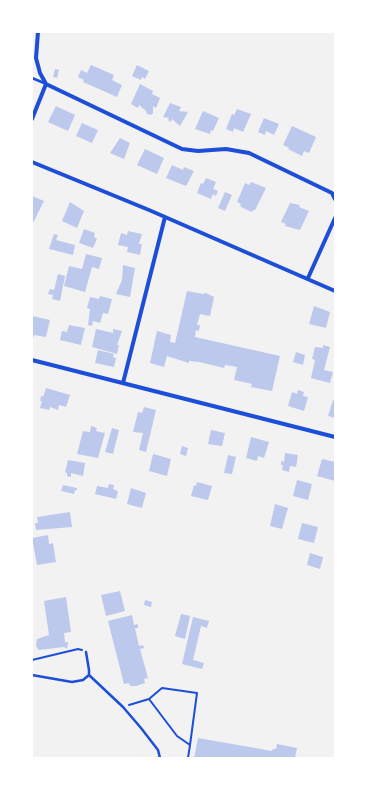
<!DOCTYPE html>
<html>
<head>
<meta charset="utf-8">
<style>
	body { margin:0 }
	#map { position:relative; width:367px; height:790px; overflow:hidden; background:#f2f2f2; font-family:"Work Sans",sans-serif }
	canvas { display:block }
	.frame { position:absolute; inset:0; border:33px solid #fff; pointer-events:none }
</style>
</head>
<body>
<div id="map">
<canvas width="367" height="790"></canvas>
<div class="frame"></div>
</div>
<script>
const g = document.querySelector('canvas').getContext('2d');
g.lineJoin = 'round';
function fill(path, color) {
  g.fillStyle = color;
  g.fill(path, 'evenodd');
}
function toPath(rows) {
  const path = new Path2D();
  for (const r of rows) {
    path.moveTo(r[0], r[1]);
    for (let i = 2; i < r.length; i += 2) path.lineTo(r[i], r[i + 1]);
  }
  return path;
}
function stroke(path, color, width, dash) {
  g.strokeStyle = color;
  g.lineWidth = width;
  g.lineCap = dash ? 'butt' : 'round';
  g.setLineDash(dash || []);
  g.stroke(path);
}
fill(toPath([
	[91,65,114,75,112,80,122,85,117,97,83,82,84,80,78,77,81,70,87,73],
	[137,65,149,71,145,79,142,77,141,80,132,76],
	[55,69,59,70,57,78,53,77],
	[140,84,153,91,152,94,160,98,156,108,153,106,153,113,151,115,147,114,146,111,139,105,138,108,131,104],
	[170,103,181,107,179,111,188,112,180,126,172,119,171,122,168,120,169,118,163,117],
	[56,106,75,115,68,131,48,122],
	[237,109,251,114,243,132,234,128,233,132,226,129,232,114,234,115],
	[203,111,219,118,213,131,211,130,210,134,195,129],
	[264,118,279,124,274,135,266,131,265,135,258,132],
	[82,123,98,130,92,143,76,136],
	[292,126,316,137,309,153,304,151,302,156,288,149,289,148,283,145],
	[120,138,130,143,124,159,110,153],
	[145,149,164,158,157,174,137,165],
	[172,165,183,170,184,167,194,171,186,186,166,178],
	[206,178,216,182,213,189,218,191,216,196,213,194,211,199,197,193,201,183,203,184],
	[251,182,266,188,255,210,253,210,252,212,245,209,240,206,241,204,237,202,245,183,249,185],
	[225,192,232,195,225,211,218,208],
	[32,196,44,201,32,225],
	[70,202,84,211,77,228,62,221],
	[290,203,300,205,299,207,309,211,300,230,285,226,286,224,281,222],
	[84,229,95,233,94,237,97,239,93,248,79,243],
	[128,231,142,234,139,244,142,244,140,255,127,252,128,247,118,245,121,233,127,235],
	[54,234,58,235,56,240,75,245,73,255,49,249],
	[86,254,102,258,99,269,92,267,85,292,64,286,69,266,82,269],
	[123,265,135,268,130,297,116,294,122,280],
	[58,274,65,276,60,301,52,299,53,295,48,294,50,289,54,290],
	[187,291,203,294,206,293,214,297,210,316,200,314,197,325,200,325,199,331,196,330,195,337,280,356,272,391,251,387,252,384,234,380,237,367,225,365,224,368,199,362,189,361,189,363,167,356,164,367,150,363,157,331,171,335,170,342,175,343],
	[100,296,112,299,108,314,103,313,100,323,93,321,92,326,88,325,90,309,87,308,90,297,99,299],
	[314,306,330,312,326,328,309,324],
	[32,316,50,320,46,337,34,335,34,337,32,336],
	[69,325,85,328,81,345,60,340,62,331,67,332],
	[96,329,113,333,113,329,122,331,117,345,119,345,117,354,92,347],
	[323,345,330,347,324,370,333,372,330,383,311,378,315,360,312,359,315,347,323,348],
	[98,350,114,354,113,357,116,358,114,367,95,363],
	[296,352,305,355,303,365,293,362],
	[46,388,70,395,66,407,59,405,58,410,50,407,49,410,40,408,42,401,40,401,41,396,43,397],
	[298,390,304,392,303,396,308,397,304,411,288,406,292,392,297,394],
	[333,400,335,401,335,418,328,416],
	[144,407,156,410,146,452,139,450,143,433,133,432,138,412,142,413],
	[91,426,97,428,96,431,105,433,98,458,77,454,83,431,90,432],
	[112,428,119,430,113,454,105,452],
	[211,430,225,433,222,446,208,444],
	[251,437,269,442,264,458,258,456,257,461,246,458],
	[182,446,188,448,186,456,180,454],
	[285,453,298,455,296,467,290,466,289,472,282,470,283,465,281,465,281,461,284,462],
	[153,454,171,459,167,476,149,471],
	[228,455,236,457,232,474,224,473],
	[322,459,335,462,335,481,317,476],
	[68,460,85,463,83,476,71,473,71,477,67,476,67,473,65,472],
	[297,480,312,484,308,500,293,496],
	[197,482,212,486,208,500,191,496,194,485,196,486],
	[109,484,114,485,113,489,118,491,116,499,95,494,97,486,108,488],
	[63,485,77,488,77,490,75,490,74,494,61,491],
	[131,488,146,493,142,508,127,504],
	[275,504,288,508,282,529,270,526],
	[70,512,72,527,36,530,35,523,38,523,37,517],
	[302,523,318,527,314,543,298,539],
	[48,535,49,544,53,543,56,562,37,565,32,538],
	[310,553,323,557,320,569,307,565],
	[120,591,125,611,106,616,101,595],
	[66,597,71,632,64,633,65,642,68,642,67,649,64,647,39,650,36,646,37,639,49,635,44,601],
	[145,600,152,602,151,607,144,605],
	[181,614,190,616,185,639,175,636],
	[132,615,134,625,138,624,138,628,135,628,139,646,143,645,144,648,140,649,148,678,144,679,145,683,136,686,130,686,129,683,124,684,108,621],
	[193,617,209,621,207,628,201,626,193,660,204,663,202,669,182,664],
	[198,738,272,751,273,749,276,749,277,744,297,748,295,758,194,758]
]), '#bdc9ec');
stroke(toPath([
	[32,660,78,649,82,650],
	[149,699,162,688,197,693,190,745],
	[129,705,149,699,177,736,190,745,188,758]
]), '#1d4ed8', 2);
stroke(toPath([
	[32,78,44,83],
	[32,675,72,682,83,680,89,675,89,670,86,652],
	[89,675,123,707,141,728,158,750,160,758]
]), '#1d4ed8', 2.5);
stroke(toPath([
	[46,84,182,149,198,151,226,149,249,153,332,193,335,199],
	[32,119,46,84,40,73,36,58,38,32],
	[32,162,149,210,335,291],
	[308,278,335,218],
	[32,360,335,437],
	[123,383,165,217]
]), '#1d4ed8', 4);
</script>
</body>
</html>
